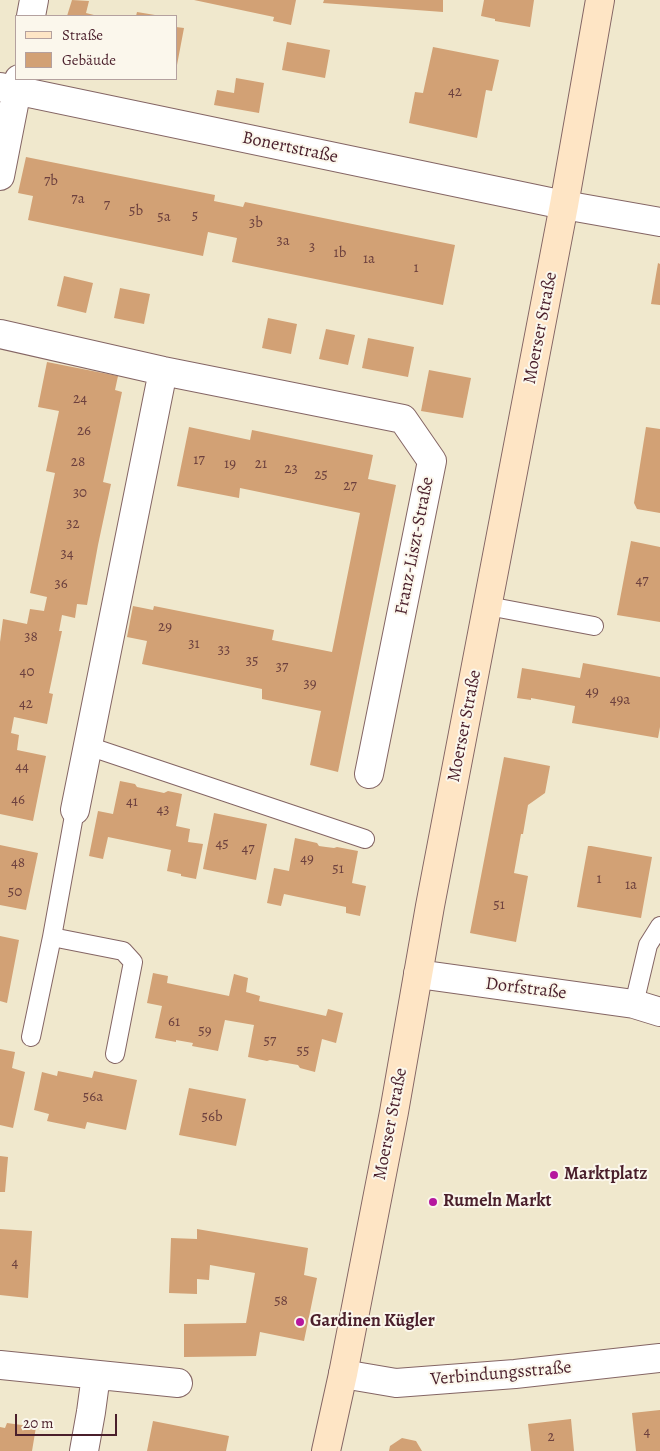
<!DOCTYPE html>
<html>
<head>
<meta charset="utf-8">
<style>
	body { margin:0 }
	#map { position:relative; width:660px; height:1451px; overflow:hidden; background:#f0e8cd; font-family:Alegreya,serif }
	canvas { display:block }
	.legend { position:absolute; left:15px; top:15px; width:162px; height:65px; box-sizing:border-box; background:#fbf7ec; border:1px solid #b4a19f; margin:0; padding:6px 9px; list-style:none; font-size:15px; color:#4a1f2b }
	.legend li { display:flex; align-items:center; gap:10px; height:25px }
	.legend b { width:25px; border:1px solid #b4a19f }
	.scale { position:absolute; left:15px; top:1414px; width:102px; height:22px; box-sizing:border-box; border:2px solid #4a1f2b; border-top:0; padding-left:6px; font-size:15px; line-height:18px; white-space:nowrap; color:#4a1f2b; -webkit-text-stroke:4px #fbf7ec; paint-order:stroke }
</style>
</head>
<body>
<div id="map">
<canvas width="660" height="1451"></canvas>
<ul class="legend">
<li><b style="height:6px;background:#fee5c5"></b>Straße</li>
<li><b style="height:14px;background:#d2a175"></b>Gebäude</li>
</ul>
<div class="scale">20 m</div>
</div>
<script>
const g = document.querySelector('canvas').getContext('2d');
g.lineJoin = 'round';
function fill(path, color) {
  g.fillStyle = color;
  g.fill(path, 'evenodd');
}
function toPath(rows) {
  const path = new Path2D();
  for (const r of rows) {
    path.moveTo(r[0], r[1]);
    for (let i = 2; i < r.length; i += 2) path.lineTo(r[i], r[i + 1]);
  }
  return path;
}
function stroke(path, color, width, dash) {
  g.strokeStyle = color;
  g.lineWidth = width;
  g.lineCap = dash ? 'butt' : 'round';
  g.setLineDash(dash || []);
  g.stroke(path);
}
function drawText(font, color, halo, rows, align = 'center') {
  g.font = font + ' Alegreya,serif';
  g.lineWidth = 4;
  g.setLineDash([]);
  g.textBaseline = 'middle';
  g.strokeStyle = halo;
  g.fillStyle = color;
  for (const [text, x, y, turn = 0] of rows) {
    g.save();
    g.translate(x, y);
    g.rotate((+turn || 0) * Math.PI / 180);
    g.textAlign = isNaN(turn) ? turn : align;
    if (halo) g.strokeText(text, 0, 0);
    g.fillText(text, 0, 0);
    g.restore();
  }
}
fill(toPath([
	[72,0,89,1,86,13,98,16,67,16],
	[194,0,296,0,291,25,273,21,274,17],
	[324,0,443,0,443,12,323,3],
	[484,0,534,0,530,27,495,21,495,19,481,16],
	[137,12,155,15,155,16,136,16],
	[176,27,184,28,177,65,176,65],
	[287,42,330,50,325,78,282,70],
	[433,47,499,60,492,91,486,90,477,138,409,123,415,92,423,93],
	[236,78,264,83,259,113,214,105,217,90,234,93],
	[26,157,215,195,214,201,243,207,245,202,455,245,443,305,232,262,237,238,208,232,203,256,28,220,33,196,18,193],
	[658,263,660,264,660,305,651,304],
	[64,276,93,283,86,313,57,306],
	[120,288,150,294,144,324,114,318],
	[268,318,297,324,291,354,262,348],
	[326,329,355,335,348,365,319,359],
	[368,338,414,347,408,377,362,368],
	[47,362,118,376,115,390,122,392,103,482,111,484,98,545,87,605,77,604,75,618,62,615,59,631,62,631,49,693,53,694,47,724,14,717,11,733,19,735,17,750,46,756,33,821,0,814,0,642,3,619,27,624,30,609,44,611,47,597,30,593,55,473,46,471,59,411,38,407],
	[429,370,471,378,463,418,421,411],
	[189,427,250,440,252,430,373,455,368,479,396,485,338,772,310,765,321,711,262,699,262,689,142,664,147,641,127,637,133,606,153,610,154,606,274,630,272,640,332,652,360,513,240,488,239,498,177,486],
	[646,427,660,429,660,513,637,509,634,503],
	[631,541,660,547,660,622,617,615],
	[583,663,660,677,660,727,658,738,572,723,575,706,531,698,531,700,517,698,522,668,580,678],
	[504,757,550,766,545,793,528,805,523,834,521,834,514,873,528,876,516,942,470,933],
	[120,781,135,784,137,787,164,793,168,791,182,794,176,826,190,829,188,842,203,844,196,879,181,876,181,874,167,871,171,850,108,837,103,859,89,856,98,811,113,814],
	[214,813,267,824,256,880,203,869],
	[295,838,317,843,319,846,326,847,334,848,337,847,358,851,352,883,366,886,360,916,346,913,346,907,284,894,281,906,267,903,274,868,289,871],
	[0,845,38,853,26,910,0,905],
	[588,846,591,846,652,857,641,918,577,907],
	[0,936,19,940,7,1003,0,1001],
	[153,973,168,976,167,983,229,996,234,974,248,978,246,992,260,996,259,1001,326,1016,328,1009,343,1013,336,1043,322,1039,315,1072,300,1068,298,1065,270,1060,267,1061,248,1057,254,1025,225,1020,218,1051,192,1046,193,1043,176,1040,176,1042,155,1038,162,1006,147,1003],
	[0,1049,15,1052,12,1068,25,1072,13,1128,0,1125],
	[58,1071,92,1078,94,1071,137,1080,126,1130,87,1122,85,1129,47,1121,49,1114,34,1110,42,1072,57,1076],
	[189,1088,246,1099,236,1146,179,1135],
	[0,1156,8,1157,5,1192,0,1192],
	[0,1229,32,1231,28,1298,0,1295],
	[197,1229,308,1248,304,1275,317,1278,304,1341,260,1332,256,1356,184,1357,184,1324,246,1323,255,1273,210,1265,209,1280,197,1279,197,1294,169,1293,171,1238,197,1239],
	[660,1410,660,1451,636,1451,632,1413],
	[571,1419,574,1451,531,1451,528,1424],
	[153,1421,229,1436,226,1451,147,1451],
	[7,1423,36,1427,32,1451,0,1451,0,1427,5,1428],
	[402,1438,416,1441,422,1451,389,1451,390,1446]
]), '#d2a175');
const service = toPath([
	[488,606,594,626],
	[88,746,365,839],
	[75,810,52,937,123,951,133,962,115,1054],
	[634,1004,648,945,660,926],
	[31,1037,52,937]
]);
const minor = toPath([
	[31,16,34,0],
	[0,87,564,205,660,222],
	[0,176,19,79],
	[0,334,163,371,403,419,432,461,369,774],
	[75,810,163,371],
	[418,974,634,1004,660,1012],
	[0,1365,178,1383],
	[343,1374,396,1383,515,1374,660,1358],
	[84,1451,91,1412,96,1375]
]);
const secondary = toPath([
	[326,1451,343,1374,394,1112,430,906,564,205,600,0]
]);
stroke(service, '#846564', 20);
stroke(minor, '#846564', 30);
stroke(secondary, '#846564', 30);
stroke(service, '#fff', 18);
stroke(minor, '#fff', 28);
stroke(secondary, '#fee5c5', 28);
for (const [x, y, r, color] of [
	[554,1175,5,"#b5179e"],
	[433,1202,5,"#b5179e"],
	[300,1322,5,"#b5179e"]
]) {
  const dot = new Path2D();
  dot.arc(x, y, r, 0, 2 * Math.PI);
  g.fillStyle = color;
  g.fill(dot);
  stroke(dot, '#fbf7ec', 2);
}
drawText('15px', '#6c403e', null, [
	["42",455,92],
	["7b",51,181],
	["7a",78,199],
	["7",107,205],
	["5b",136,211],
	["5",195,216],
	["5a",164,217],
	["3b",256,223],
	["3a",283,241],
	["3",312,247],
	["1b",340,253],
	["1a",369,259],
	["1",416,268],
	["24",80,399],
	["26",84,431],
	["17",199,460],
	["28",78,462],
	["19",230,464],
	["21",261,464],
	["23",291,469],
	["25",321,475],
	["27",350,486],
	["30",80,493],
	["32",73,524],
	["34",67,554],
	["47",642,581],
	["36",61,584],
	["29",165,627],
	["38",31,637],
	["31",194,644],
	["33",224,650],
	["35",252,661],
	["37",282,667],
	["40",27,672],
	["39",310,684],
	["49",592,692],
	["49a",620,700],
	["42",26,704],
	["44",22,767],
	["46",18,800],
	["41",132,802],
	["43",163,810],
	["45",222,844],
	["47",248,849],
	["49",307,859],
	["48",18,863],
	["51",338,869],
	["1",599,879],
	["1a",631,885],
	["50",15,892],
	["51",499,905],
	["61",174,1022],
	["59",205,1031],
	["57",270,1041],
	["55",303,1051],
	["56a",93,1097],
	["56b",212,1117],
	["4",15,1263],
	["58",281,1301],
	["4",647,1432],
	["2",551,1437]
]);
drawText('18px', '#4a1f2b', '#fbf7ec', [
	["Bonertstraße",290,148,12],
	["Moerser Straße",541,328,-79],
	["Franz-Liszt-Straße",415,546,-79],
	["Moerser Straße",465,726,-79],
	["Dorfstraße",526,989,7],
	["Moerser Straße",391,1124,-79],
	["Verbindungsstraße",501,1374,-5]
]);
drawText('bold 18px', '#4a1f2b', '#fbf7ec', [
	["Marktplatz",564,1175],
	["Rumeln Markt",443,1202],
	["Gardinen Kügler",310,1322]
], 'left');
</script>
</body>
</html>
